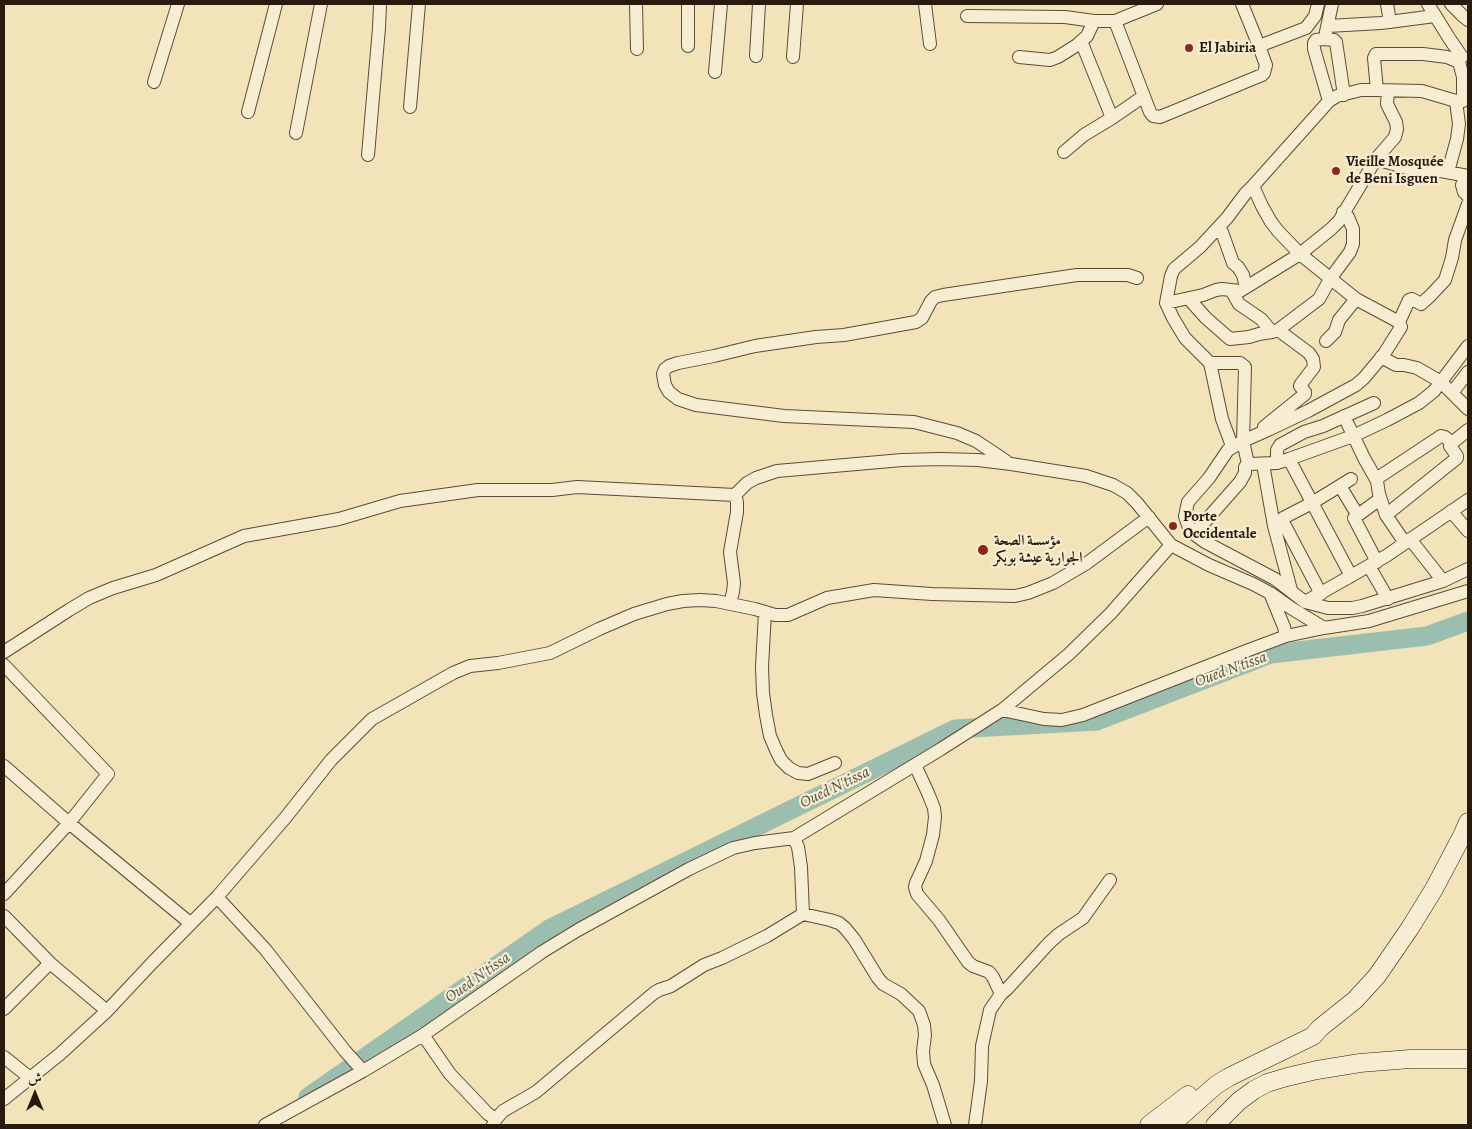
<!DOCTYPE html>
<html>
<head>
<meta charset="utf-8">
<style>
	body { margin:0 }
	#map { position:relative; width:1472px; height:1129px; overflow:hidden; background:#f3e3b9; font-family:Alegreya,Amiri,serif }
	canvas { display:block }
	.frame { position:absolute; inset:0; border:5px solid #281a0c; pointer-events:none }
	.north { position:absolute; left:10px; top:1069px; width:50px; height:50px; -webkit-text-stroke:4px #f7edd2; paint-order:stroke; rotate:0deg; font-size:14px; font-weight:700; line-height:20px; text-align:center; color:#281a0c }
	.north::after { content:''; display:block; margin:auto; width:18px; height:22px; background:#281a0c; clip-path:polygon(50% 0,100% 100%,50% 72%,0 100%) }
</style>
</head>
<body>
<div id="map">
<canvas width="1472" height="1129"></canvas>
<div class="frame"></div>
<div class="north">ش</div>
</div>
<script>
const g = document.querySelector('canvas').getContext('2d');
g.lineJoin = 'round';
function toPath(rows) {
  const path = new Path2D();
  for (const r of rows) {
    path.moveTo(r[0], r[1]);
    for (let i = 2; i < r.length; i += 2) path.lineTo(r[i], r[i + 1]);
  }
  return path;
}
function stroke(path, color, width, dash) {
  g.strokeStyle = color;
  g.lineWidth = width;
  g.lineCap = dash ? 'butt' : 'round';
  g.setLineDash(dash || []);
  g.stroke(path);
}
function drawText(font, color, halo, rows, align = 'center') {
  g.font = font + ' Alegreya,Amiri,serif';
  g.lineWidth = 4.5;
  g.setLineDash([]);
  g.textBaseline = 'middle';
  g.strokeStyle = halo;
  g.fillStyle = color;
  for (const [text, x, y, turn = 0] of rows) {
    g.save();
    g.translate(x, y);
    g.rotate((+turn || 0) * Math.PI / 180);
    g.textAlign = isNaN(turn) ? turn : align;
    if (halo) g.strokeText(text, 0, 0);
    g.fillText(text, 0, 0);
    g.restore();
  }
}
stroke(toPath([
	[308,1097,549,929,955,729,1097,721,1271,654,1427,636,1468,621]
]), '#9bbeaf', 19);
const street = toPath([
	[636,4,637,49],
	[925,4,930,44],
	[1242,4,1259,46],
	[1387,4,1390,22],
	[1428,4,1449,38,1462,57],
	[1451,4,1463,16,1468,20],
	[967,16,1065,17,1094,21,1115,21,1157,4],
	[1115,21,1150,112,1153,116,1160,117,1262,75,1264,73,1266,65,1259,46,1306,28,1315,16,1318,4],
	[1328,26,1381,23,1435,16],
	[1326,32,1332,4],
	[1081,41,1112,118],
	[688,46,688,4],
	[756,56,759,4],
	[793,57,797,4],
	[1019,57,1050,60,1058,57,1077,45,1087,36,1094,21],
	[1459,62,1463,77,1463,101],
	[715,72,721,4],
	[154,82,178,4],
	[1377,90,1374,58,1376,54,1423,54,1447,57,1459,62],
	[1329,101,1314,49,1314,43,1316,40,1323,39,1334,40,1336,42,1344,95],
	[410,107,419,4],
	[248,112,276,4],
	[296,133,321,4],
	[1064,152,1084,135,1112,118,1144,96],
	[368,155,379,28,380,4],
	[1376,159,1410,169,1432,172,1441,171,1468,176],
	[1448,172,1457,139,1459,124,1456,101],
	[1467,176,1462,185,1464,192,1468,196],
	[1218,228,1222,232,1233,263,1238,267,1243,275,1246,287],
	[1231,290,1239,304,1261,319,1272,332,1278,330,1319,299,1330,279,1350,252,1353,244,1353,229,1348,217,1343,212],
	[1189,299,1206,318,1230,339,1249,337,1259,334,1272,332],
	[1166,303,1203,295,1216,290,1222,289,1240,291,1300,254,1331,229,1339,221,1376,159,1395,137,1397,129,1396,122,1387,104,1388,91],
	[1399,322,1409,300,1412,299,1421,304,1430,296,1445,280,1452,258,1455,240,1468,204],
	[1326,341,1335,332,1339,320,1356,299],
	[1381,357,1396,365,1404,365,1417,368,1441,382,1468,409],
	[1210,363,1240,363,1245,367,1243,441,1270,429,1308,411,1356,385,1364,378,1384,354,1401,327,1399,322,1356,299,1300,254,1278,231,1271,222,1262,206,1253,186],
	[1452,393,1468,372],
	[1344,416,1364,458,1377,481,1379,494,1386,515,1405,543],
	[1264,427,1305,394,1305,392,1300,386,1301,384,1314,367,1313,359,1309,353,1278,330],
	[1452,443,1468,430],
	[1232,446,1222,419,1210,363,1185,338,1173,318,1166,303,1171,276,1174,269,1200,247,1227,218,1245,194,1253,186,1329,101,1337,96,1361,90,1377,90,1422,91,1456,101,1468,99],
	[1289,459,1351,576],
	[1006,461,976,441,957,433,914,422,784,416,696,405,678,399,669,392,665,385,663,374,665,369,669,366,678,363,714,356,755,346,816,337,844,335,916,322,922,318,931,301,935,297,943,295,1077,275,1128,275,1137,278],
	[1277,463,1277,450,1280,445,1304,432,1323,426,1374,403],
	[1248,464,1243,441,1228,450,1209,478,1188,502,1185,516,1188,525,1194,534,1205,542,1275,579,1305,602,1328,608,1352,608,1362,606,1443,581,1468,569],
	[1263,464,1274,526,1291,590],
	[1376,479,1441,436,1445,437,1452,443,1450,446,1457,456,1457,458,1386,515],
	[1340,486,1357,514],
	[1451,511,1468,531],
	[1194,534,1240,482,1245,473,1245,467,1248,464,1277,463,1289,459,1353,436,1387,420,1419,403,1434,391,1468,346],
	[1410,539,1443,581],
	[1377,562,1354,518,1380,499],
	[1369,566,1388,599],
	[1270,593,1284,627,1286,636],
	[1321,594,1282,520,1283,518,1312,503,1351,479],
	[1305,602,1386,556,1468,500],
	[730,603,733,592,734,583,730,552,737,512,737,502,735,495],
	[765,612,762,667,763,693,766,715,770,736,776,750,781,760,789,768,798,773,808,774,835,763],
	[4,652,69,610,89,598,113,588,156,575,244,536,339,519,400,501,478,490,552,490,577,487,735,495,747,483,756,478,777,471,902,460,940,459,978,460,1011,464,1086,476,1113,485,1127,493,1137,503,1171,545,1209,565,1253,584,1270,593,1291,608,1324,628],
	[4,665,108,774,69,823,4,894],
	[1002,710,1044,719,1062,720,1083,715,1246,651,1286,636,1324,628,1369,621,1468,591],
	[915,765,928,793,934,808,935,817,933,835,926,861,916,883,915,887,917,894,939,920,968,962,973,966,989,972,993,977,1001,994],
	[4,766,69,823,190,923],
	[794,838,798,847,801,867,803,914],
	[217,897,265,949,345,1051,363,1071],
	[4,916,50,963,107,1011],
	[4,1009,50,963],
	[423,1035,450,1074,488,1114,496,1119,493,1125],
	[4,1057,30,1078],
	[4,1099,60,1054,107,1011,152,963,217,897,286,817,331,760,372,719,453,673,470,666,498,663,550,653,599,629,634,614,667,604,683,601,700,600,716,601,755,609,775,615,788,615,827,598,874,590,932,594,1015,596,1028,593,1053,583,1087,563,1149,517],
	[496,1119,503,1111,536,1092,654,993,659,990,671,986,704,965,722,958,767,936,803,914,830,920,839,923,845,928,854,939,878,978,883,984,901,994,919,1011,924,1025,925,1035,923,1051,924,1064,933,1085,945,1125],
	[265,1125,363,1071,423,1035,542,952,578,930,689,869,733,848,755,843,794,838,941,749,1002,710,1069,654,1111,613,1171,545],
	[975,1125,981,1081,982,1046,990,1010,1001,994,1007,989,1049,943,1059,934,1083,918,1110,880]
]);
const secondary = toPath([
	[1149,1125,1188,1095],
	[1171,1125,1216,1085,1229,1077,1313,1036,1320,1028,1355,1000,1377,976,1410,928,1434,889,1462,836,1468,822],
	[1215,1125,1239,1101,1254,1090,1267,1083,1287,1077,1317,1070,1360,1063,1410,1059,1468,1059]
]);
stroke(street, '#5b4c37', 14);
stroke(secondary, '#281a0c', 19);
stroke(street, '#f7edd2', 12);
stroke(secondary, '#f7edd2', 18);
for (const [x, y, r, color] of [
	[1189,48,5,"#8f2418"],
	[1336,171,5,"#8f2418"],
	[1173,526,5,"#8f2418"],
	[983,550,6,"#8f2418"]
]) {
  const dot = new Path2D();
  dot.arc(x, y, r, 0, 2 * Math.PI);
  g.fillStyle = color;
  g.fill(dot);
  stroke(dot, '#f7edd2', 2);
}
drawText('bold 15px', '#281a0c', '#f7edd2', [
	["El Jabiria",1199,48],
	["Vieille Mosquée",1346,162],
	["de Beni Isguen",1346,179],
	["Porte",1183,517],
	["Occidentale",1183,534],
	["مؤسسة الصحة",994,541],
	["الجوارية عيشة بوبكر",994,558]
], 'left');
drawText('italic 16px', '#505345', '#f7edd2', [
	["Oued N'tissa",1231,670,-20],
	["Oued N'tissa",835,788,-26],
	["Oued N'tissa",478,978,-35]
]);
</script>
</body>
</html>
